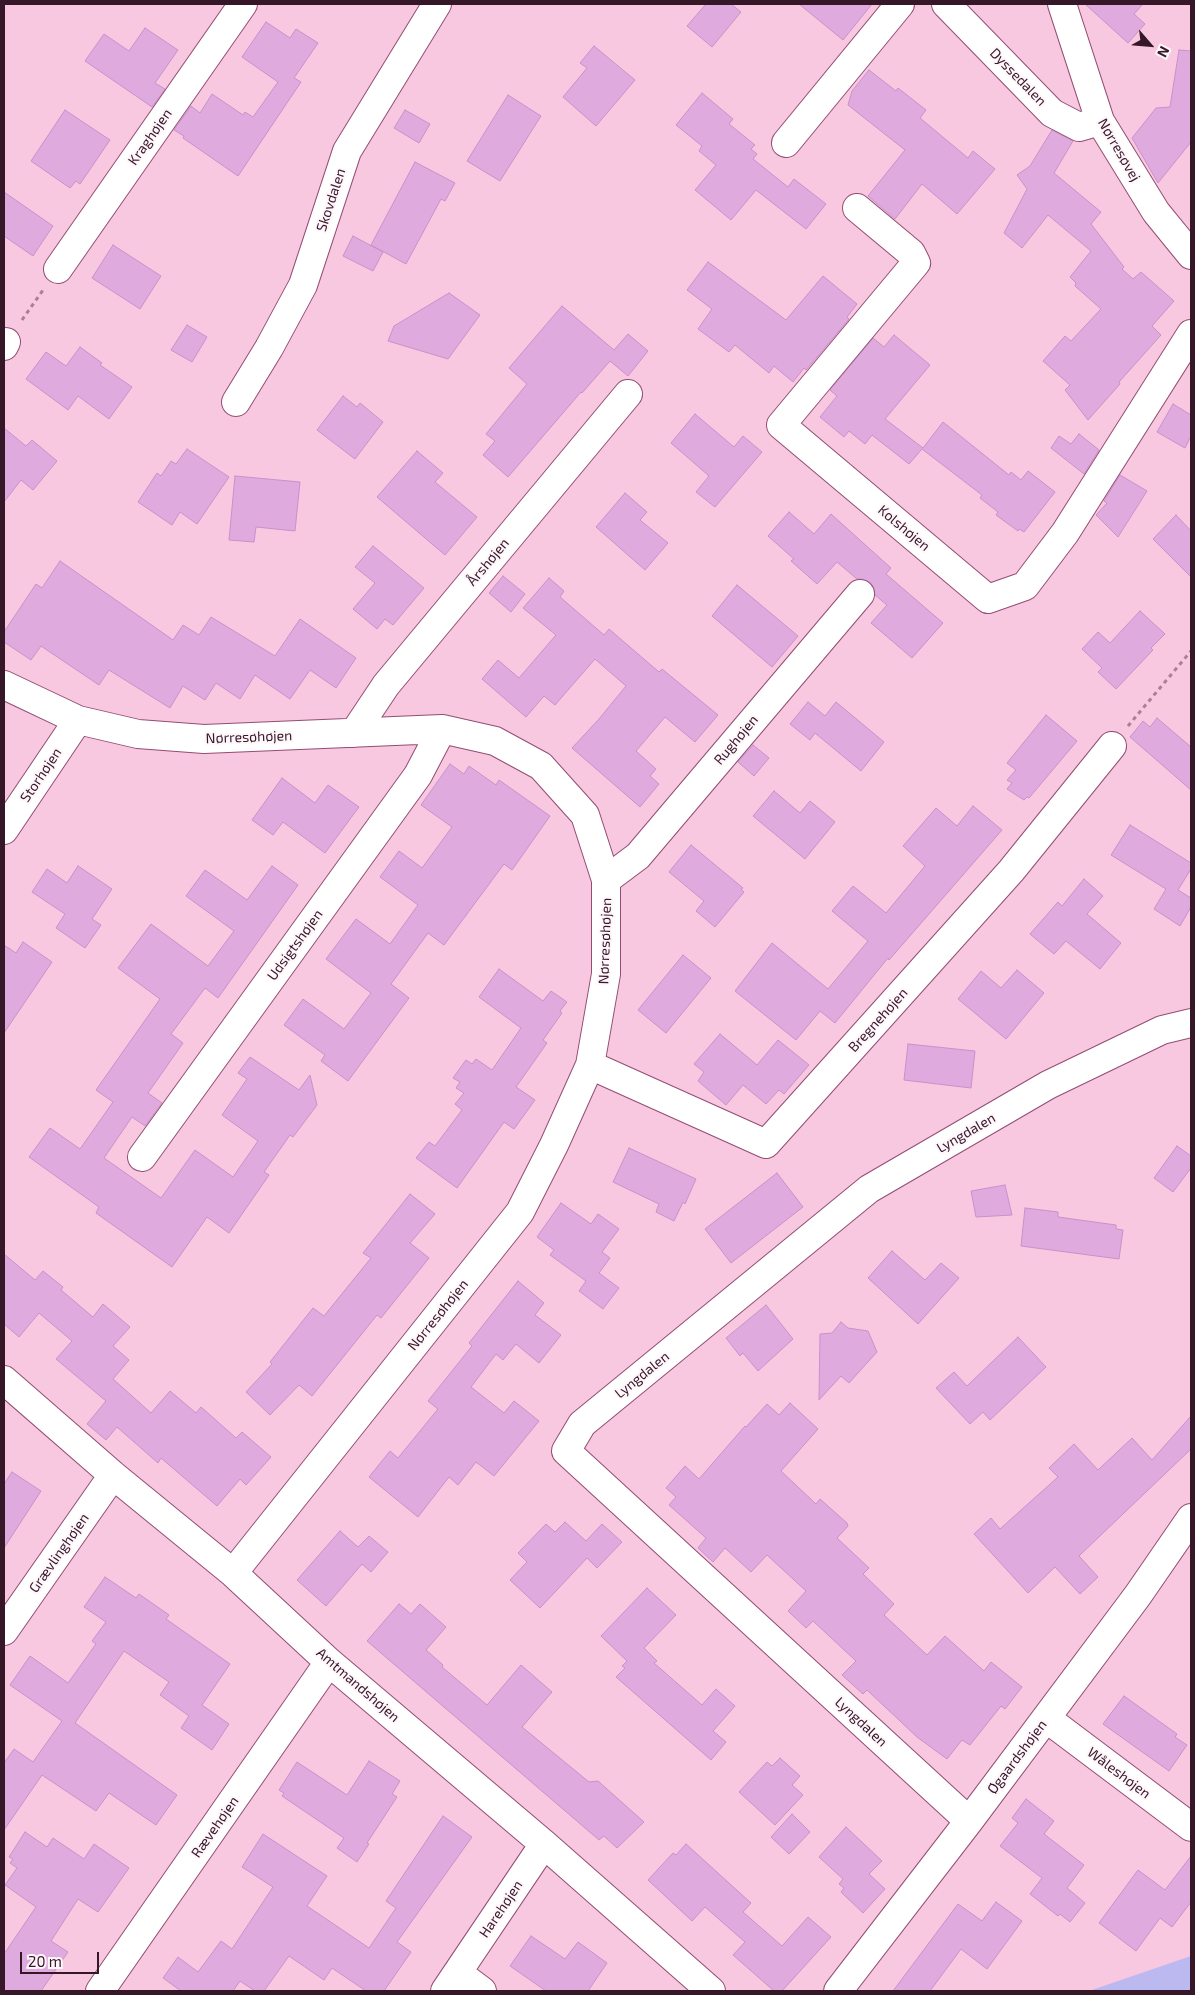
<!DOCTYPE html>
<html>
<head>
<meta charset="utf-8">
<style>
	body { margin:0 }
	#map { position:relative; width:1195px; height:1995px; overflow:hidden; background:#f8c7e0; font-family:"Exo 2",sans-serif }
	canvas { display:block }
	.frame { position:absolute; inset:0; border:5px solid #351728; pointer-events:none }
	.north { position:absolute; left:1125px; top:20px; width:50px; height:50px; -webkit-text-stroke:4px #fef6fa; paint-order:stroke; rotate:117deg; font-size:14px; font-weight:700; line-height:20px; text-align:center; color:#351728 }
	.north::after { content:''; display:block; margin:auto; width:18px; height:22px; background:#351728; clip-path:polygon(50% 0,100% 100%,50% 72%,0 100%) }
	.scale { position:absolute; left:20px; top:1952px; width:79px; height:22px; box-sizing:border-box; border:2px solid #351728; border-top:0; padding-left:6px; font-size:15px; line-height:18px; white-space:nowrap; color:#351728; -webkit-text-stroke:4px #fef6fa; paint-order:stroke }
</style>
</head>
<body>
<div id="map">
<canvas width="1195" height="1995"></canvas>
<div class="frame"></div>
<div class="north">N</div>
<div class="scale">20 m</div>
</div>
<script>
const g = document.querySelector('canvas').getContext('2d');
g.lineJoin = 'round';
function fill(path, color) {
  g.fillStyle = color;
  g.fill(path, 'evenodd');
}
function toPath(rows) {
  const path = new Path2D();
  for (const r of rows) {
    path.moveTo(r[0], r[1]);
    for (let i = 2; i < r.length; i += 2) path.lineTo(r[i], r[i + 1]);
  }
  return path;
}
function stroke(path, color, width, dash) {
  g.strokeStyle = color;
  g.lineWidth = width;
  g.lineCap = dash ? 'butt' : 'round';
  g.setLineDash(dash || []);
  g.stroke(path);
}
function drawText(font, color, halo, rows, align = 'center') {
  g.font = font + ' "Exo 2",sans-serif';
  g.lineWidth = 4;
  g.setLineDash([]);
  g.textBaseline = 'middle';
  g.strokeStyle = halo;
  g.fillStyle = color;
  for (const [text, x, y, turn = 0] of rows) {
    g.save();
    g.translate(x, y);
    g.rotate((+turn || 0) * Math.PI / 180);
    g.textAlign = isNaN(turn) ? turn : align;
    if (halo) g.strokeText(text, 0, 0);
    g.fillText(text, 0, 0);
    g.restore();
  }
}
fill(toPath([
	[1191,1956,1191,1991,1089,1991]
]), '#bcb9f0');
const building = toPath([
	[706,4,731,4,741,12,712,47,687,26,706,4],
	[799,4,872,4,843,40,799,4],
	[1085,4,1143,4,1134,14,1145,24,1128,43,1085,4],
	[266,22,290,38,296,29,318,43,294,78,301,82,238,176,183,138,184,136,174,130,191,106,200,113,212,94,243,115,245,112,253,117,278,82,242,57,266,22],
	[145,28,178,50,155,83,165,89,152,107,85,61,104,34,129,51,145,28],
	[594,46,635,80,596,126,563,97,587,68,580,63,594,46],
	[1179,50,1191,51,1191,142,1158,183,1132,138,1156,108,1170,107,1179,50],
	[869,70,896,91,898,88,926,110,920,118,968,158,973,151,995,169,957,214,922,184,895,219,868,196,905,150,848,105,852,91,869,70],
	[702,93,733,119,729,124,755,145,751,149,757,154,753,159,788,187,794,179,826,204,806,229,756,190,731,220,695,190,716,165,699,151,702,146,676,125,702,93],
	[508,95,541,116,500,181,467,161,508,95],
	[65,110,110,140,80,184,76,181,70,188,31,161,65,110],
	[405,110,430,124,419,143,394,128,405,110],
	[1052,130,1073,141,1054,173,1101,212,1091,224,1124,267,1122,269,1133,279,1141,272,1174,301,1152,326,1161,335,1119,382,1120,384,1088,420,1065,390,1070,385,1043,361,1065,336,1071,341,1101,309,1075,286,1076,283,1070,277,1091,251,1048,215,1022,248,1004,233,1027,189,1017,175,1030,166,1052,130],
	[415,162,455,183,445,201,441,199,406,264,371,245,415,162],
	[4,192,53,226,33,256,4,236,4,192],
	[353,236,383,252,373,271,343,256,353,236],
	[113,245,161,276,140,309,92,278,113,245],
	[708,262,786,320,823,276,857,304,847,317,849,319,806,370,804,368,793,382,774,366,769,373,735,345,729,352,698,329,712,309,687,290,708,262],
	[449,293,480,315,448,359,388,341,394,326,449,293],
	[562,306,614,350,628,334,648,351,628,376,610,361,582,393,581,392,508,477,483,455,495,441,486,434,527,384,509,368,562,306],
	[187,325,207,337,192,362,171,350,187,325],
	[894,335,930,365,885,419,923,448,943,422,1009,475,1011,472,1021,480,1028,471,1055,492,1024,532,1019,529,1018,531,996,515,998,512,980,498,982,495,922,449,909,464,872,435,865,444,849,431,844,437,820,417,837,396,830,390,873,338,884,347,894,335],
	[80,347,102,363,100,365,132,387,109,419,78,396,68,410,26,379,46,352,66,366,80,347],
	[343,396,357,407,360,403,383,422,355,459,317,430,343,396],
	[1173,404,1191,415,1191,436,1185,448,1157,432,1173,404],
	[695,414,734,447,743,436,762,452,715,507,696,492,709,476,671,443,695,414],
	[4,428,26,446,32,440,57,461,33,490,21,480,4,502,4,428],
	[1079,434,1099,450,1084,474,1051,448,1059,436,1071,444,1079,434],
	[187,449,229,477,197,524,180,512,172,525,138,502,157,473,161,476,171,461,176,464,187,449],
	[417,451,443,473,435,482,477,517,445,555,377,497,417,451],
	[1120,475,1147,491,1118,537,1096,515,1107,503,1104,501,1120,475],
	[235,476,300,482,295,531,256,527,254,542,229,540,235,476],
	[625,493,647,512,640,520,668,543,645,570,596,527,625,493],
	[789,512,814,534,831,514,891,568,886,574,943,623,912,658,871,623,887,605,875,595,874,588,870,582,863,579,857,579,837,562,817,584,791,561,794,559,768,536,789,512],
	[1176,515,1191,531,1191,577,1153,539,1176,515],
	[373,546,424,588,393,625,385,619,377,629,353,609,375,583,355,567,373,546],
	[60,561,173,640,183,625,199,635,211,617,275,656,300,619,356,658,336,688,310,670,290,699,255,675,240,699,216,683,205,700,183,686,170,708,109,670,99,685,41,646,31,660,4,642,4,632,36,584,42,588,60,561],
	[503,576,525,594,511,612,489,593,503,576],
	[549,578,564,591,560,597,604,635,609,629,659,672,662,669,718,715,695,742,665,717,636,751,656,769,650,776,659,784,640,807,572,748,599,719,626,686,595,659,555,705,544,696,526,717,482,679,498,660,519,678,556,635,523,608,549,578],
	[737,585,798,636,772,667,712,616,737,585],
	[1140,611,1165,634,1151,648,1153,650,1116,689,1098,672,1102,668,1082,649,1098,632,1110,643,1140,611],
	[808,702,825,716,836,702,884,742,861,771,815,733,810,740,790,724,808,702],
	[1046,715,1077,741,1029,798,1027,797,1024,800,1007,789,1012,783,1007,780,1016,770,1007,763,1046,715],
	[1157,718,1191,747,1191,790,1130,737,1143,721,1150,727,1157,718],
	[753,745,769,758,754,776,738,762,753,745],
	[450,764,464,774,469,766,496,785,499,780,550,816,512,870,504,864,444,945,428,933,391,984,409,998,348,1081,321,1061,325,1055,284,1025,303,999,344,1029,371,993,326,959,356,919,390,944,418,905,380,877,399,851,422,868,452,827,421,805,450,764],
	[282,778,315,803,328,785,359,807,325,853,283,822,273,835,252,820,282,778],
	[774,791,800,813,810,801,835,822,805,859,753,816,774,791],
	[973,806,1002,830,889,960,888,958,835,1023,820,1011,796,1040,735,991,772,943,828,989,868,941,832,911,853,886,886,913,925,866,903,846,936,808,957,826,973,806],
	[1130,825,1191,863,1191,869,1178,890,1191,898,1191,907,1180,926,1154,909,1166,889,1111,855,1130,825],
	[691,845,743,888,741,889,744,892,715,927,696,911,704,901,669,872,691,845],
	[78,866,112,889,92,919,101,925,85,948,56,928,65,914,32,892,47,869,67,883,78,866],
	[272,866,298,885,218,998,205,988,171,1034,183,1043,148,1093,162,1103,145,1126,132,1117,104,1158,161,1198,195,1150,233,1177,258,1141,222,1115,247,1079,238,1073,250,1057,299,1090,310,1075,317,1105,293,1137,290,1135,264,1172,269,1175,229,1233,207,1217,172,1267,96,1213,99,1207,29,1157,50,1128,80,1149,113,1102,96,1090,160,999,118,968,151,924,208,966,234,931,186,896,205,870,247,900,272,866],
	[1084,879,1103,896,1087,914,1121,943,1100,969,1066,941,1054,954,1030,934,1058,902,1062,906,1084,879],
	[23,942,52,962,4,1033,4,945,16,953,23,942],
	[683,955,711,978,666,1033,638,1010,683,955],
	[499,969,543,1001,551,991,567,1002,560,1011,562,1013,543,1040,547,1043,516,1087,535,1100,514,1129,504,1122,457,1188,416,1158,429,1142,435,1146,462,1110,455,1104,464,1093,456,1088,460,1082,453,1078,466,1060,472,1064,476,1059,492,1070,521,1028,479,997,499,969],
	[1017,970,1044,993,1006,1039,958,999,981,971,1001,988,1017,970],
	[720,1034,757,1065,778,1040,809,1065,784,1094,779,1090,766,1104,743,1085,726,1105,698,1081,704,1072,694,1064,720,1034],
	[908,1044,975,1051,971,1088,904,1080,908,1044],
	[1177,1146,1191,1156,1191,1168,1173,1192,1154,1178,1177,1146],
	[629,1148,696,1179,685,1204,683,1202,674,1221,656,1212,659,1204,613,1182,629,1148],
	[777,1173,803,1207,731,1263,705,1229,777,1173],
	[1005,1185,1012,1215,976,1217,971,1191,1005,1185],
	[410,1194,435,1214,410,1243,429,1258,381,1318,377,1315,312,1396,299,1385,270,1415,246,1392,272,1364,270,1362,313,1308,324,1316,371,1258,363,1253,410,1194],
	[561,1203,591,1224,598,1214,619,1229,602,1252,610,1258,599,1273,619,1288,603,1309,579,1291,586,1281,550,1255,554,1250,537,1237,561,1203],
	[1025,1208,1058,1212,1058,1217,1116,1225,1116,1229,1123,1230,1119,1259,1021,1246,1025,1208],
	[892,1251,925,1280,941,1263,959,1278,918,1324,868,1278,892,1251],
	[4,1254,35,1280,43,1271,63,1287,61,1290,93,1317,103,1304,130,1327,113,1346,129,1360,113,1379,151,1413,170,1391,196,1413,201,1407,236,1438,242,1432,271,1457,246,1485,240,1479,217,1506,161,1458,158,1463,117,1427,106,1440,87,1424,106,1401,56,1359,72,1341,39,1313,19,1337,4,1324,4,1254],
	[518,1281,544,1303,535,1315,561,1335,539,1363,516,1344,503,1360,496,1354,471,1387,504,1413,514,1401,539,1421,494,1476,476,1462,458,1485,449,1477,418,1517,369,1477,390,1451,398,1458,438,1409,428,1401,472,1346,469,1343,518,1281],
	[766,1305,793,1339,758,1371,743,1353,740,1356,726,1338,766,1305],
	[841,1322,848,1328,868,1331,877,1352,849,1383,841,1376,819,1400,820,1334,832,1333,841,1322],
	[1018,1337,1046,1367,990,1420,983,1412,970,1424,936,1388,954,1372,967,1386,1018,1337],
	[790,1403,818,1429,781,1471,816,1504,820,1499,847,1523,848,1526,837,1538,869,1568,863,1574,894,1604,884,1615,927,1655,945,1636,984,1671,991,1662,1022,1687,1005,1709,1001,1706,970,1745,962,1740,947,1759,917,1737,867,1690,863,1694,842,1675,856,1661,813,1621,806,1628,788,1611,806,1591,767,1555,751,1572,725,1548,713,1562,698,1548,706,1538,669,1505,676,1497,666,1488,685,1466,699,1479,745,1426,746,1427,767,1404,779,1415,790,1403],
	[1191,1416,1191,1449,1079,1556,1098,1577,1080,1594,1055,1567,1028,1593,974,1534,991,1518,1000,1529,1058,1477,1049,1468,1074,1444,1098,1470,1132,1438,1152,1460,1191,1416],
	[12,1472,41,1491,4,1548,4,1484,12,1472],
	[565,1522,586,1541,602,1524,622,1542,597,1568,587,1558,540,1608,510,1580,527,1562,518,1553,546,1524,555,1532,565,1522],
	[340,1531,358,1547,369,1536,388,1552,371,1572,362,1564,326,1606,297,1580,340,1531],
	[105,1577,136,1598,139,1594,169,1615,166,1619,230,1664,202,1705,229,1724,212,1750,181,1728,189,1716,160,1695,169,1682,124,1651,75,1723,177,1795,156,1825,109,1793,96,1811,42,1775,4,1830,4,1763,14,1749,33,1762,62,1721,10,1685,30,1656,68,1683,96,1644,92,1641,106,1622,84,1607,105,1577],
	[647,1588,676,1615,644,1648,657,1661,654,1663,702,1705,716,1689,735,1706,713,1731,726,1742,711,1760,616,1677,625,1668,622,1666,627,1661,601,1636,647,1588],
	[399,1604,411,1614,420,1604,446,1627,426,1650,443,1665,442,1667,487,1705,521,1665,552,1692,522,1727,589,1782,598,1781,644,1822,617,1848,604,1836,599,1840,367,1641,399,1604],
	[1124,1696,1177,1734,1175,1737,1187,1745,1169,1771,1103,1724,1124,1696],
	[780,1758,800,1776,792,1785,803,1795,775,1825,739,1792,767,1762,772,1766,780,1758],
	[369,1761,400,1781,392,1794,397,1797,367,1843,369,1844,357,1862,337,1848,344,1838,282,1796,284,1793,279,1790,297,1762,347,1795,369,1761],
	[1026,1799,1054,1821,1044,1834,1084,1865,1067,1888,1085,1903,1070,1922,1060,1914,1058,1916,1030,1894,1042,1878,1000,1846,1018,1823,1012,1818,1026,1799],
	[792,1814,810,1832,789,1854,771,1837,792,1814],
	[443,1816,472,1837,397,1942,411,1952,384,1991,366,1991,332,1968,324,1980,289,1956,264,1991,255,1991,240,1981,233,1991,181,1991,163,1978,178,1957,198,1972,221,1941,232,1949,273,1887,242,1867,263,1834,327,1876,307,1906,369,1948,396,1908,386,1901,443,1816],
	[846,1827,882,1861,869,1874,885,1889,863,1913,841,1892,844,1888,839,1884,843,1879,819,1857,846,1827],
	[25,1832,47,1847,53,1838,84,1859,94,1844,129,1868,98,1912,78,1899,51,1941,68,1952,41,1991,4,1991,4,1954,36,1907,5,1885,17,1868,10,1863,13,1859,9,1857,25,1832],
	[686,1844,751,1903,743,1912,782,1946,808,1917,831,1937,782,1991,774,1991,733,1955,745,1942,705,1907,692,1921,648,1880,673,1853,676,1855,686,1844],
	[1191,1856,1191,1902,1172,1927,1160,1918,1136,1951,1099,1923,1138,1870,1165,1890,1191,1856],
	[996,1902,1022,1921,987,1969,961,1949,930,1991,893,1991,958,1904,982,1921,996,1902],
	[531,1936,565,1959,578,1942,607,1963,588,1991,546,1991,510,1966,531,1936]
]);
fill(building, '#dfabde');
stroke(building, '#cb8fca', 1);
const street = toPath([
	[946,4,1052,113,1079,127,1100,121],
	[1062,4,1100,121,1156,212,1191,255],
	[786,143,900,4],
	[857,208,911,253,916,263,781,425,988,599,1025,586,1065,533,1191,334],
	[58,269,243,4],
	[4,346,6,342],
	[236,402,269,348,303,285,347,151,437,4],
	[4,685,78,720,138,734,204,739,442,729,495,741,541,766,585,815,606,880,606,974,590,1065,554,1145,520,1212,233,1573],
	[354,733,386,685,628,394],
	[4,830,78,720],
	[606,880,638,856,860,594],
	[590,1065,766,1144,1011,871,1112,746],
	[142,1157,418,775,442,729],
	[4,1380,113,1475,233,1573,329,1662,544,1844,711,1991],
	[4,1631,113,1475],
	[1046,1718,1191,1827],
	[969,1821,566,1451,582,1424,869,1189,1048,1085,1162,1030,1191,1023],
	[458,1973,482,1991],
	[100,1991,329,1662],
	[445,1991,544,1844],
	[838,1991,969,1821,1138,1595,1191,1518]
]);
stroke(street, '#934d74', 30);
stroke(toPath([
	[22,320,43,290],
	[1128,726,1191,651]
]), '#aa8096', 3, [4, 4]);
stroke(street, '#fff', 28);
drawText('14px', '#351728', '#fef6fa', [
	["Dyssedalen",1018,77,46],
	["Kraghøjen",150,137,-55],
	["Nørresøvej",1119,150,60],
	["Skovdalen",331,200,-72],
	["Kolshøjen",904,528,40],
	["Årshøjen",488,562,-50],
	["Nørresøhøjen",249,737,-2],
	["Rughøjen",736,740,-50],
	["Storhøjen",41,775,-56],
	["Nørresøhøjen",605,941,-88],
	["Udsigtshøjen",295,945,-54],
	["Bregnehøjen",878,1020,-48],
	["Lyngdalen",966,1133,-30],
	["Nørresøhøjen",438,1315,-51],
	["Lyngdalen",642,1375,-39],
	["Grævlinghøjen",59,1553,-55],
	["Amtmandshøjen",358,1685,41],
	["Lyngdalen",861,1722,43],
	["Øgaardshøjen",1017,1757,-53],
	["Wåleshøjen",1119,1773,37],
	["Rævehøjen",215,1827,-55],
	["Harehøjen",501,1909,-56]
]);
</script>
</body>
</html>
